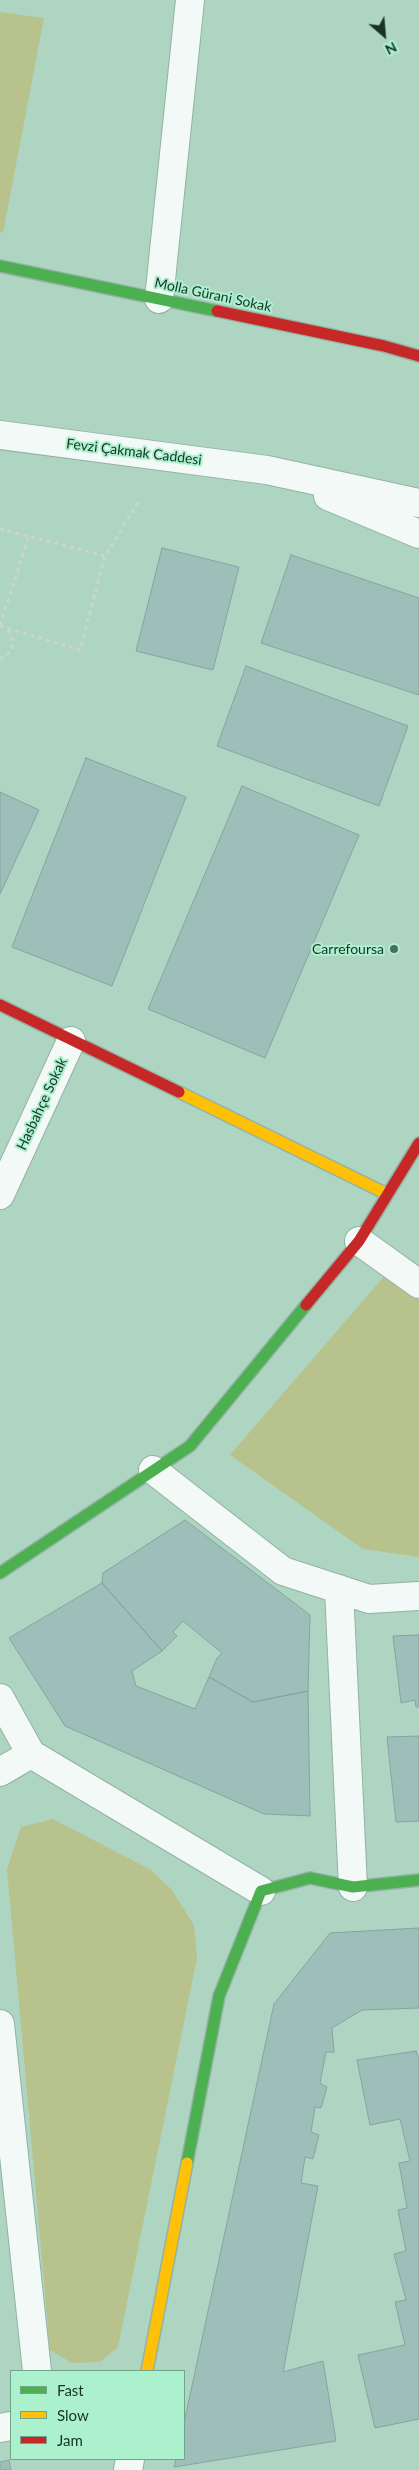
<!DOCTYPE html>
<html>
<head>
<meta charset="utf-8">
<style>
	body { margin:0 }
	#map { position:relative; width:419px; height:2470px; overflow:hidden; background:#aed5c1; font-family:Lato,sans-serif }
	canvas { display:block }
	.legend { position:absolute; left:10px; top:2370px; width:175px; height:90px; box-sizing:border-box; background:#acf1ce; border:1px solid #70a58b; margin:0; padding:6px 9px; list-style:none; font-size:15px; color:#173326 }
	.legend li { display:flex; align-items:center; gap:10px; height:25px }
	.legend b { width:25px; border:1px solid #70a58b }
	.north { position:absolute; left:359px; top:10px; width:50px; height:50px; -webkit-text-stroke:4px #acf1ce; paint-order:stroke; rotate:153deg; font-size:14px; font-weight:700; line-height:20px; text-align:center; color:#173326 }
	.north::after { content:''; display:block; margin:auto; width:18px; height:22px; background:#173326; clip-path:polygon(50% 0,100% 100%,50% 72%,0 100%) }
</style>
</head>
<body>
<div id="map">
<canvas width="419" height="2470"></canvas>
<ul class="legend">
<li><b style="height:6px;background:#4caf50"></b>Fast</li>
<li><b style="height:6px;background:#ffc107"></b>Slow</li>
<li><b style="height:6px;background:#c62828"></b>Jam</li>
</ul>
<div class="north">N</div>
</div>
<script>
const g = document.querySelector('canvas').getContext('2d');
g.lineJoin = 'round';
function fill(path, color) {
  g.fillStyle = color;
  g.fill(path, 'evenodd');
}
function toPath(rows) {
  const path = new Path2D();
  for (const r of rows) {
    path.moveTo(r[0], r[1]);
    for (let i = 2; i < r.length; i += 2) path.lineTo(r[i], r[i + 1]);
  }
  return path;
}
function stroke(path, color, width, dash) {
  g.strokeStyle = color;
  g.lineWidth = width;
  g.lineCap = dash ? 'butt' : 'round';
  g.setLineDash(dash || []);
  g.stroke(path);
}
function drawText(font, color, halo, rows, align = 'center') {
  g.font = font + ' Lato,sans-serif';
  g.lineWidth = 4;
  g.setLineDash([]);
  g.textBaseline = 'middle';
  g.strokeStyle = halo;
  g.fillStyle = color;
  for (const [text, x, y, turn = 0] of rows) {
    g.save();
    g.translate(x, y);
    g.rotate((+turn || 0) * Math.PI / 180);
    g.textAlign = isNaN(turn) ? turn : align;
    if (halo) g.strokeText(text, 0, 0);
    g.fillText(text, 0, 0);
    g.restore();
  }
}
fill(toPath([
	[0,12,44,18,3,233,0,232],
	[386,1274,419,1298,419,1557,363,1549,230,1455],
	[53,1819,151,1870,171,1889,194,1925,197,1958,118,2347,100,2362,72,2363,50,2350,7,1869,21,1827]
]), '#b7c28c');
const building = toPath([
	[162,548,239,567,213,670,136,651,162,548],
	[291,555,419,598,419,695,261,643,291,555],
	[246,666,408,726,379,806,217,746,246,666],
	[86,758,186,797,112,986,12,947,86,758],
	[242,786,359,835,265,1058,148,1009,242,786],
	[0,792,39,810,0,894,0,792],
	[185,1520,310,1615,308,1691,253,1702,209,1677,217,1658,222,1653,183,1621,173,1632,177,1636,162,1651,102,1583,103,1573,185,1520],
	[102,1583,162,1651,132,1671,136,1686,195,1709,209,1677,253,1702,308,1691,310,1816,264,1814,65,1726,9,1638,102,1583],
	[419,1635,419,1707,416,1707,415,1700,401,1703,393,1636,419,1635],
	[419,1736,419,1821,396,1822,387,1737,419,1736],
	[419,1928,419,2008,362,2010,332,2028,334,2052,326,2052,320,2083,327,2087,321,2108,315,2107,311,2132,319,2135,313,2159,305,2157,301,2183,318,2186,283,2372,323,2361,336,2441,174,2467,176,2459,184,2459,184,2423,274,2004,330,1933,419,1928],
	[416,2051,419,2059,419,2419,375,2428,358,2355,405,2345,395,2302,406,2300,394,2254,406,2251,398,2210,407,2208,399,2163,410,2161,400,2119,370,2125,357,2060,416,2051],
	[9,2460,11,2470,0,2470,0,2462,9,2460]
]);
fill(building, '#9ebeba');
stroke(building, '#84a4a0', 1);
const street = toPath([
	[159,299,190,0],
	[0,435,267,470,419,503],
	[328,496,419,534],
	[0,1195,71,1041],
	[359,1241,419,1284],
	[153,1470,283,1571,369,1599,419,1596],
	[339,1589,353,1887],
	[0,1698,31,1754,261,1891],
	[0,1772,31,1754],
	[0,2024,37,2371],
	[0,2428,11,2426],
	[128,2470,130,2459]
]);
const fast = toPath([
	[0,266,217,311],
	[0,1573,190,1446,306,1305],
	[187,2163,219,1996,261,1891,310,1878,353,1887,419,1880]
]);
const slow = toPath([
	[179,1092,387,1194],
	[147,2371,187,2163]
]);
const jam = toPath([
	[217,311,384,346,419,356],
	[0,1005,179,1092],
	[306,1305,359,1241,419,1143]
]);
stroke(street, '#93b2a3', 30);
stroke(fast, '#93b2a3', 14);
stroke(slow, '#93b2a3', 14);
stroke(jam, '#93b2a3', 14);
stroke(toPath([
	[0,529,105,556],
	[0,625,29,536],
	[0,626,80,650,105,556,139,501],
	[0,659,10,652,13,642,9,632,5,628]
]), '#c9d6cf', 3, [4, 4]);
stroke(street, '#f3f9f6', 28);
stroke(fast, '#4caf50', 11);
stroke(slow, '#ffc107', 11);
stroke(jam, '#c62828', 11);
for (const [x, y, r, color] of [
	[394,949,5,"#4c6c5c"]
]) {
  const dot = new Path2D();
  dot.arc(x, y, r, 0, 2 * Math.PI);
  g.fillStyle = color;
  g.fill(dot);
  stroke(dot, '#acf1ce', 2);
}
drawText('14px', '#173326', '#acf1ce', [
	["Molla Gürani Sokak",213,295,12],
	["Fevzi Çakmak Caddesi",134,452,7],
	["Hasbahçe Sokak",42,1104,-65]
]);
drawText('14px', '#173326', '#acf1ce', [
	["Carrefoursa",384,949]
], 'right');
</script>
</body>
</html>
